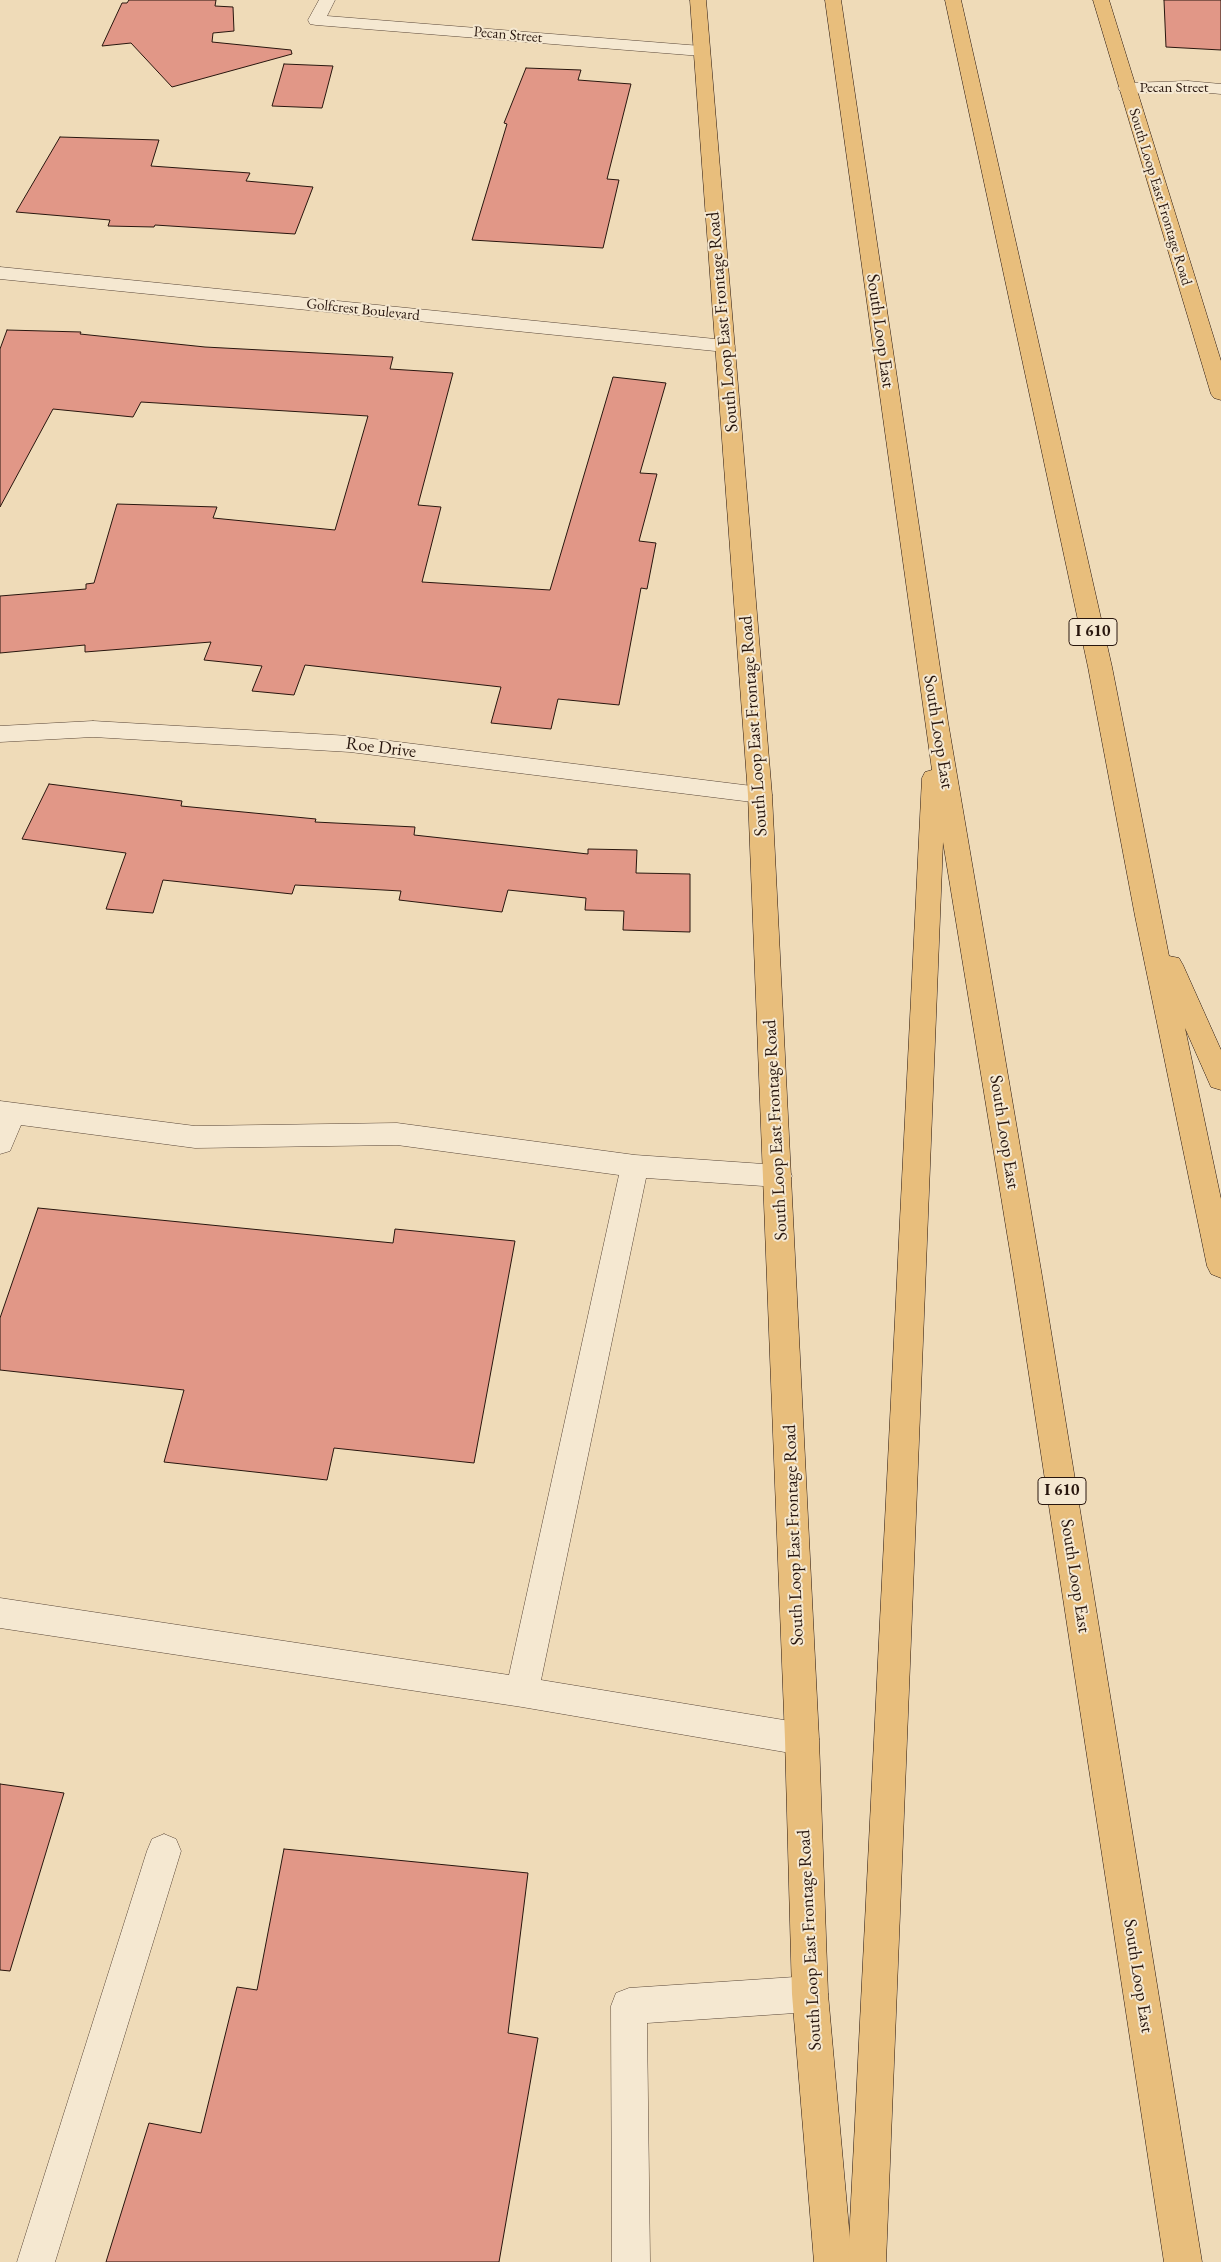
<!DOCTYPE html>
<html>
<head>
<meta charset="utf-8">
<style>
	body { margin:0 }
	canvas { display:block; background:#efdbb8 }
</style>
</head>
<body>
<canvas width="1221" height="2262"></canvas>
<script>
const g = document.querySelector('canvas').getContext('2d');
g.lineJoin = 'round';
function fill(path, color) {
  g.fillStyle = color;
  g.fill(path, 'evenodd');
}
function toPath(rows) {
  const path = new Path2D();
  for (const r of rows) {
    path.moveTo(r[0], r[1]);
    for (let i = 2; i < r.length; i += 2) path.lineTo(r[i], r[i + 1]);
  }
  return path;
}
function stroke(path, color, width, dash) {
  g.strokeStyle = color;
  g.lineWidth = width;
  g.lineCap = dash ? 'butt' : 'round';
  g.setLineDash(dash || []);
  g.stroke(path);
}
function drawText(font, color, halo, rows, align = 'center') {
  g.font = font + ' "EB Garamond",serif';
  g.lineWidth = 4;
  g.setLineDash([]);
  g.textBaseline = 'middle';
  g.strokeStyle = halo;
  g.fillStyle = color;
  for (const [text, x, y, turn = 0] of rows) {
    g.save();
    g.translate(x, y);
    g.rotate((+turn || 0) * Math.PI / 180);
    g.textAlign = isNaN(turn) ? turn : align;
    if (halo) g.strokeText(text, 0, 0);
    g.fillText(text, 0, 0);
    g.restore();
  }
}
const building = toPath([
	[129,0,216,0,215,6,233,7,234,31,213,33,212,42,291,50,292,54,172,87,131,43,102,46,122,3,127,3,129,0],
	[1164,0,1221,0,1221,50,1166,47,1164,0],
	[284,64,333,66,322,108,272,106,284,64],
	[526,68,581,70,578,80,631,84,607,179,619,180,603,248,472,240,507,124,504,123,526,68],
	[60,137,159,140,151,166,250,173,246,181,313,187,295,234,155,225,154,227,108,226,110,220,16,212,60,137],
	[7,330,81,332,80,334,205,347,393,357,390,369,453,373,418,505,441,507,422,582,550,590,613,377,666,383,640,473,657,474,639,541,656,543,647,589,641,588,619,705,558,699,551,729,491,723,501,687,305,665,294,695,252,691,262,666,204,660,211,642,85,652,85,645,0,653,0,596,86,589,86,584,94,583,117,504,217,507,213,518,335,530,368,416,141,402,133,417,53,409,0,507,0,349,7,330],
	[49,784,182,801,181,806,316,819,315,822,415,827,414,835,588,854,588,849,637,850,636,873,690,874,690,932,623,930,624,911,585,910,586,898,508,890,502,912,399,900,401,891,295,885,292,894,163,880,153,913,106,909,126,853,22,839,49,784],
	[38,1208,393,1243,395,1229,515,1241,474,1463,334,1448,327,1480,164,1462,184,1390,0,1370,0,1318,38,1208],
	[0,1784,64,1793,10,1971,0,1970,0,1784],
	[284,1849,528,1873,508,2033,538,2038,499,2262,106,2262,149,2123,201,2133,237,1987,257,1990,284,1849]
]);
fill(building, '#e19787');
stroke(building, '#28160e', 1);
const minor = toPath([
	[319,0,335,0,327,16,701,46,707,47,710,51,707,55,701,56,316,25,310,24,308,20,319,0],
	[1188,81,1221,84,1221,94,1188,91,1127,93,1121,92,1118,88,1121,84,1127,83,1188,81],
	[0,267,725,340,732,342,735,346,732,350,725,352,0,279,0,267],
	[93,721,350,736,760,787,769,789,772,795,769,801,760,803,350,752,93,737,0,742,0,726,93,721],
	[0,1101,195,1126,397,1123,635,1155,778,1165,788,1168,792,1176,788,1184,778,1187,646,1178,541,1680,802,1723,814,1728,819,1739,814,1750,802,1755,522,1707,0,1628,0,1598,509,1675,619,1175,397,1145,195,1148,21,1125,10,1151,0,1154,0,1101],
	[164,1834,176,1839,181,1851,55,2262,17,2262,147,1851,152,1839,164,1834],
	[810,1976,823,1981,828,1994,823,2007,810,2012,647,2023,650,2262,612,2262,611,2006,616,1993,629,1988,810,1976]
]);
const major = toPath([
	[690,0,706,0,772,795,819,1739,828,1994,852,2262,814,2262,792,1994,785,1739,748,795,690,0],
	[1093,0,1109,0,1221,361,1221,400,1214,398,1211,394,1093,0]
]);
const highway = toPath([
	[825,0,841,0,948,722,1042,1276,1202,2262,1164,2262,1014,1276,943,842,886,2262,848,2262,922,778,925,772,932,770,825,0],
	[945,0,961,0,1112,667,1169,956,1179,958,1183,965,1221,1050,1221,1090,1211,1087,1185,1028,1221,1199,1221,1278,1211,1274,1207,1266,1135,916,1088,667,945,0]
]);
stroke(minor, '#5a4738', 1);
stroke(major, '#28160e', 1);
stroke(highway, '#28160e', 1);
fill(minor, '#f5e8d1');
fill(major, '#e8be7c');
fill(highway, '#e8be7c');
drawText('15px', '#28160e', '#f5e8d1', [
	["Pecan Street",508,35,5],
	["Pecan Street",1174,88],
	["South Loop East Frontage Road",1160,197,73],
	["Golfcrest Boulevard",363,310,6]
]);
for (const [x, y, w] of [
	[1093,632,48],
	[1062,1491,48]
]) {
  const box = new Path2D();
  box.roundRect(x - w / 2, y - 13.5, w, 27, 4);
  g.fillStyle = '#f5e8d1';
  g.fill(box);
  stroke(box, '#28160e', 1);
}
drawText('bold 16px', '#28160e', null, [
	["I 610",1093,632],
	["I 610",1062,1491]
]);
drawText('18px', '#28160e', '#f5e8d1', [
	["South Loop East Frontage Road",723,322,-95],
	["South Loop East",880,331,82],
	["South Loop East Frontage Road",754,726,-94],
	["South Loop East",938,732,81],
	["Roe Drive",381,748,7],
	["South Loop East Frontage Road",776,1130,-93],
	["South Loop East",1004,1132,81],
	["South Loop East Frontage Road",794,1535,-92],
	["South Loop East",1075,1576,81],
	["South Loop East Frontage Road",810,1940,-93],
	["South Loop East",1138,1976,81]
]);
</script>
</body>
</html>
